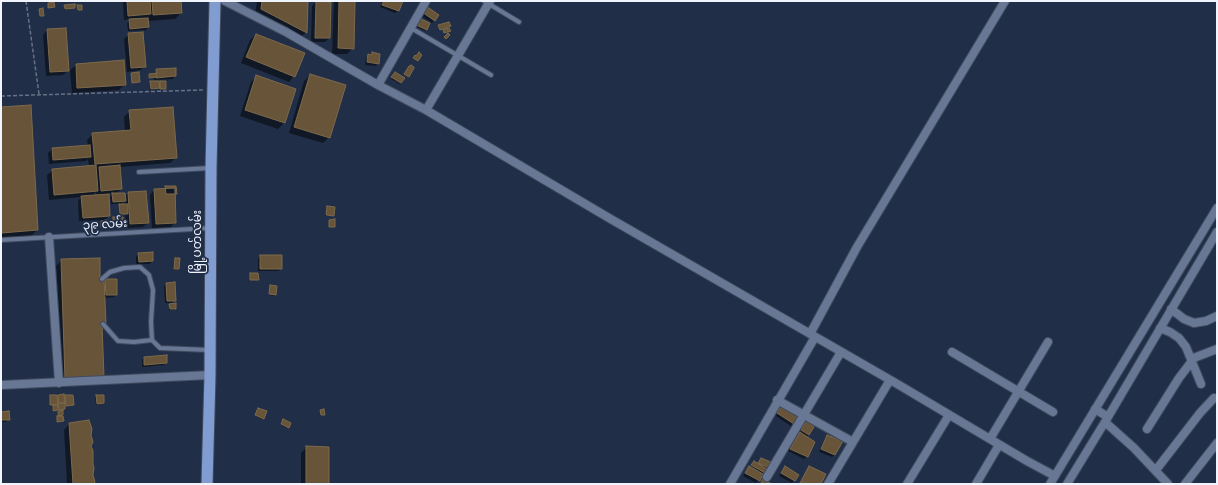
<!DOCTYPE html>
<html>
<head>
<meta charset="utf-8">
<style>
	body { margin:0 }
	#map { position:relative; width:1218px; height:485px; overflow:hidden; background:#212e47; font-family:Ubuntu,sans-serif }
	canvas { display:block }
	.frame { position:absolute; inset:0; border:2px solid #eff4fe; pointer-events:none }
</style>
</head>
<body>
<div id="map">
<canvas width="1218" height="485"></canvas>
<div class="frame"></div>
</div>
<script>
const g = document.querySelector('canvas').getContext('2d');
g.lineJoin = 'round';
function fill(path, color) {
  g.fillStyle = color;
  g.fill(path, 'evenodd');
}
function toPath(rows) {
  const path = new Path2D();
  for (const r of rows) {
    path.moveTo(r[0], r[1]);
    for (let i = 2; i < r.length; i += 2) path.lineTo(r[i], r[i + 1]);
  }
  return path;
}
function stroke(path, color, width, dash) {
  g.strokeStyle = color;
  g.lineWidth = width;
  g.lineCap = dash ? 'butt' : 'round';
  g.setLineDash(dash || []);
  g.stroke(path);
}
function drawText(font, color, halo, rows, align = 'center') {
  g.font = font + ' Ubuntu,"Noto Sans Myanmar",sans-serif';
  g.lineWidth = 3.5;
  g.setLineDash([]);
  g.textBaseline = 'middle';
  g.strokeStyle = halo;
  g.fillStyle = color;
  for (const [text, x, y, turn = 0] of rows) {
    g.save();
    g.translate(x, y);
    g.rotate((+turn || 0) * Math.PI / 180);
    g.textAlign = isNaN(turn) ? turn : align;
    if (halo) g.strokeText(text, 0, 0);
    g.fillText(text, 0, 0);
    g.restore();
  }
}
fill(toPath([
	[123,1,180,1,181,13,175,19,148,21,148,27,146,30,128,31,127,23,131,19,124,20],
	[257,1,307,1,306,32,300,38,255,15],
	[321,1,323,1,322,2,329,38,325,42,311,42,312,6,316,2,321,2],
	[334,1,354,1,353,48,347,54,332,54],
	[383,1,399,1,398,11,395,13,380,7],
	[65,6,74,8,64,10],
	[423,10,434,21,432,23,420,15],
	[418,20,429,24,425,31,415,26],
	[47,30,68,71,63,75,46,76,43,35],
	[129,34,145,66,141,70,127,72,124,39],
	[256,35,294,76,289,82,241,63,250,40],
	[373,53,378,64,375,66,365,65,366,58],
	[76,65,125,84,119,90,72,93,70,70],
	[156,70,175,76,173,79,154,80,154,78,148,78,148,76,153,74],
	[394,74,401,83,400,84,391,79],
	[310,75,329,137,323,143,289,133,304,81],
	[257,76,295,89,284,123,278,129,240,116,251,82],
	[151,82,165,82,165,88,150,90],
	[1,108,37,230,31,236,1,238],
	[130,111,176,158,170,163,119,167,121,189,116,194,125,197,128,193,148,223,143,227,126,228,125,214,119,215,119,207,122,204,111,204,110,197,114,193,108,194,109,216,103,222,106,226,105,227,101,227,100,223,103,220,79,221,78,201,81,197,49,200,47,175,53,170,89,167,88,159,86,161,49,164,48,153,52,149,88,146,87,140,93,134,125,132,124,117],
	[96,192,97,196,92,196],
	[124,201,125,205,120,205],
	[166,187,174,189,175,222,171,227,152,228,150,195,154,190,165,190],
	[327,207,333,215,332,216,325,216],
	[113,218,122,222,112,224],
	[138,254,152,261,150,264,136,264,136,257],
	[260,256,281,269,278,271,258,271,258,259],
	[175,259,178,269,177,270,174,270],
	[62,260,103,282,106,280,116,295,114,297,104,298,105,324,101,327,103,377,60,384,56,266],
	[166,284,175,300,170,305,175,309,174,310,169,310,169,306,171,303,165,303,164,286],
	[271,286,275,295,274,296,269,295],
	[144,358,166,363,164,365,142,367,142,360],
	[50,396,73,396,73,405,64,406,64,409,62,410,63,421,62,422,57,422,57,413,60,410,52,411,52,407,55,405,50,405],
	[96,396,103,403,102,404,96,405,95,397],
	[257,410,263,418,262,419,255,416],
	[778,411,793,423,791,426,776,416],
	[1,413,9,419,6,422,1,422],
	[283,421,288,427,287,428,281,425],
	[806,422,809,435,806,437,807,456,804,459,788,451,800,433,799,433,803,424],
	[69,424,90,446,93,484,67,484,64,430],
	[828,436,835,455,832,457,819,452,825,438],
	[307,447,328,484,301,484,301,453],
	[761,460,770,462,756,483,743,476,749,467,755,470,756,469,751,466,753,463,758,464],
	[809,467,825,474,820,484,800,484],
	[783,470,798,475,792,483,779,476]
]), '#0007');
const building = toPath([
	[127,1,150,1,151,14,128,16,127,1],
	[152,1,181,1,182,13,153,15,152,1],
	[262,1,308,1,307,33,261,9,262,1],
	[316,1,331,2,330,38,315,38,316,1],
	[339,1,355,1,354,49,338,48,339,1],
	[384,1,403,1,399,11,382,5,384,1],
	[54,2,55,7,48,8,48,3,54,2],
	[75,4,75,8,65,9,64,5,75,4],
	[77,5,82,5,82,10,78,10,77,5],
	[426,6,439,15,435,21,422,12,426,6],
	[43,8,44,16,40,16,39,9,43,8],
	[148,18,149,27,130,29,129,19,148,18],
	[419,18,430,23,427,30,416,25,419,18],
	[449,22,451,26,440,30,438,25,449,22],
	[66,28,69,71,50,72,47,29,66,28],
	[449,28,451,31,444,33,443,30,449,28],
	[143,32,146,67,131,68,128,33,143,32],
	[448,33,450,35,446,39,444,37,448,33],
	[256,34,305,53,295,77,246,57,256,34],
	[372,52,380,54,379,64,367,62,368,54,372,55,372,52],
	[419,52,422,55,418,61,413,58,415,55,416,56,419,52],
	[124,60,126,85,77,88,76,64,124,60],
	[411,65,414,67,414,68,409,77,404,74,409,66,410,66,411,65],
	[176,68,176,76,156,78,156,69,176,68],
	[139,72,140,82,132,83,131,73,139,72],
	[395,72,405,78,401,83,391,77,395,72],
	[157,73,157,77,149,78,149,74,157,73],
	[310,74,346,85,330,138,294,127,310,74],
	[256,75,296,89,285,123,245,110,256,75],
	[150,81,159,81,160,88,151,89,150,81],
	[160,81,166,81,166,89,160,89,160,81],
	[31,105,38,230,1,233,1,107,31,105],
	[173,107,177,158,95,164,92,133,131,130,129,110,173,107],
	[90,145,91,157,53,160,52,148,90,145],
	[96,165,98,191,54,195,52,169,96,165],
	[120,165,122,189,101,191,99,167,120,165],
	[165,186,176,186,177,194,166,194,165,186],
	[175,188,176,223,156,224,154,189,175,188],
	[146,191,149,223,130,224,128,192,146,191],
	[112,193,125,193,126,201,113,202,112,193],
	[109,194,110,216,83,218,81,196,109,194],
	[119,204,128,204,128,214,120,214,119,204],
	[327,206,335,207,334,216,326,215,327,206],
	[113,217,123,217,123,223,113,223,113,217],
	[335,219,335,227,329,227,329,220,335,219],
	[106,220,107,226,101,227,101,221,106,220],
	[153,252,153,261,139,262,138,253,153,252],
	[260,255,282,255,282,269,260,269,260,255],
	[100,258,100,279,104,278,106,324,102,324,104,377,65,379,61,259,100,258],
	[175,258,180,258,179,269,174,269,175,258],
	[250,273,258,273,259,280,250,280,250,273],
	[105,279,117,279,117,295,106,295,105,279],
	[175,282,176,301,167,301,166,283,175,282],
	[270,285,277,286,276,295,269,294,270,285],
	[176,303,176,309,170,309,169,304,176,303],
	[167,355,167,363,144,365,144,357,167,355],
	[64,394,65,403,58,403,58,395,64,394],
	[50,395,57,395,58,404,50,405,50,395],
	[65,395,73,395,74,405,66,406,65,395],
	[96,395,104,395,104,403,97,404,96,395],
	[65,403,65,409,59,410,58,404,65,403],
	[53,405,58,405,58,410,53,411,53,405],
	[780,407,799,416,794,424,777,413,780,407],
	[258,408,267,411,264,419,255,415,258,408],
	[324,409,325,415,321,415,320,410,324,409],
	[63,410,63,415,58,416,58,411,63,410],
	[9,411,10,420,1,420,1,412,9,411],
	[57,416,63,416,64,421,57,422,57,416],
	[283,419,291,423,289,428,281,424,283,419],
	[89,420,92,429,91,435,93,442,91,446,93,451,93,464,94,468,93,475,95,482,94,484,73,484,69,423,89,420],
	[806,420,814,427,809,435,801,430,806,420],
	[800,432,815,442,808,457,790,449,800,432],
	[827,435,843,441,835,455,821,449,827,435],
	[306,446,329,447,329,484,306,484,306,446],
	[761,458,771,462,767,467,758,463,761,458],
	[754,461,767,469,765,473,751,465,754,461],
	[749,466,763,474,760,481,745,473,749,466],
	[785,466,799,475,795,481,781,473,785,466],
	[809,466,826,474,821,484,800,483,809,466],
	[763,479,770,483,769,484,763,484,761,483,763,479]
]);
fill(building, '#685539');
stroke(building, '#7d6a4c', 1);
const service = toPath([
	[484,1,519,22],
	[411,28,491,75],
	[139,172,210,168],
	[1,240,210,228],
	[102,279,110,272,124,268,140,267,149,275,153,290,151,322,152,340,160,348,209,350],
	[103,324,118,341,134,342,152,340]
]);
const minor = toPath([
	[225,1,286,32,378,85,426,110,609,218,899,385,1027,461,1055,476],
	[378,85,426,1],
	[426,110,490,1],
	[49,237,59,383],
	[1171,309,1184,319,1194,323,1206,321,1217,316],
	[1160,328,1170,332,1179,338,1186,347,1201,384],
	[810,334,857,247,1005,1],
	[952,352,1053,412],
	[1191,359,1217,349],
	[1,385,210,375],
	[777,400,853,442],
	[1095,409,1108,417],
	[1105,422,1134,448,1168,484],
	[1147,429,1179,378,1192,361],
	[990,439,1048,342],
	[1156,470,1200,413,1214,398],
	[767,477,841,352],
	[730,484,815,337],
	[828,484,890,380],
	[907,484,949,415],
	[976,484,999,445],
	[1050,484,1217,208],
	[1067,484,1108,417,1217,232],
	[1185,484,1217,443]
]);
const primary = toPath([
	[207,484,210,375,211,168,215,1]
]);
stroke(service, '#414b5f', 6);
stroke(minor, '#414b5f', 10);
stroke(primary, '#414b5f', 13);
stroke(toPath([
	[26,1,39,94],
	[1,96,203,90]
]), '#677185', 1.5, [4, 2]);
stroke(service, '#677794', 4);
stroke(minor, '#677794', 8);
stroke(primary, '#819cd0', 11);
drawText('12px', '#eff4fe', '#212e47', [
	["၃၉ လမ်း",105,224,-3],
	["မြို့ပတ်လမ်း",197,242,-90]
]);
</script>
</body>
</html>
